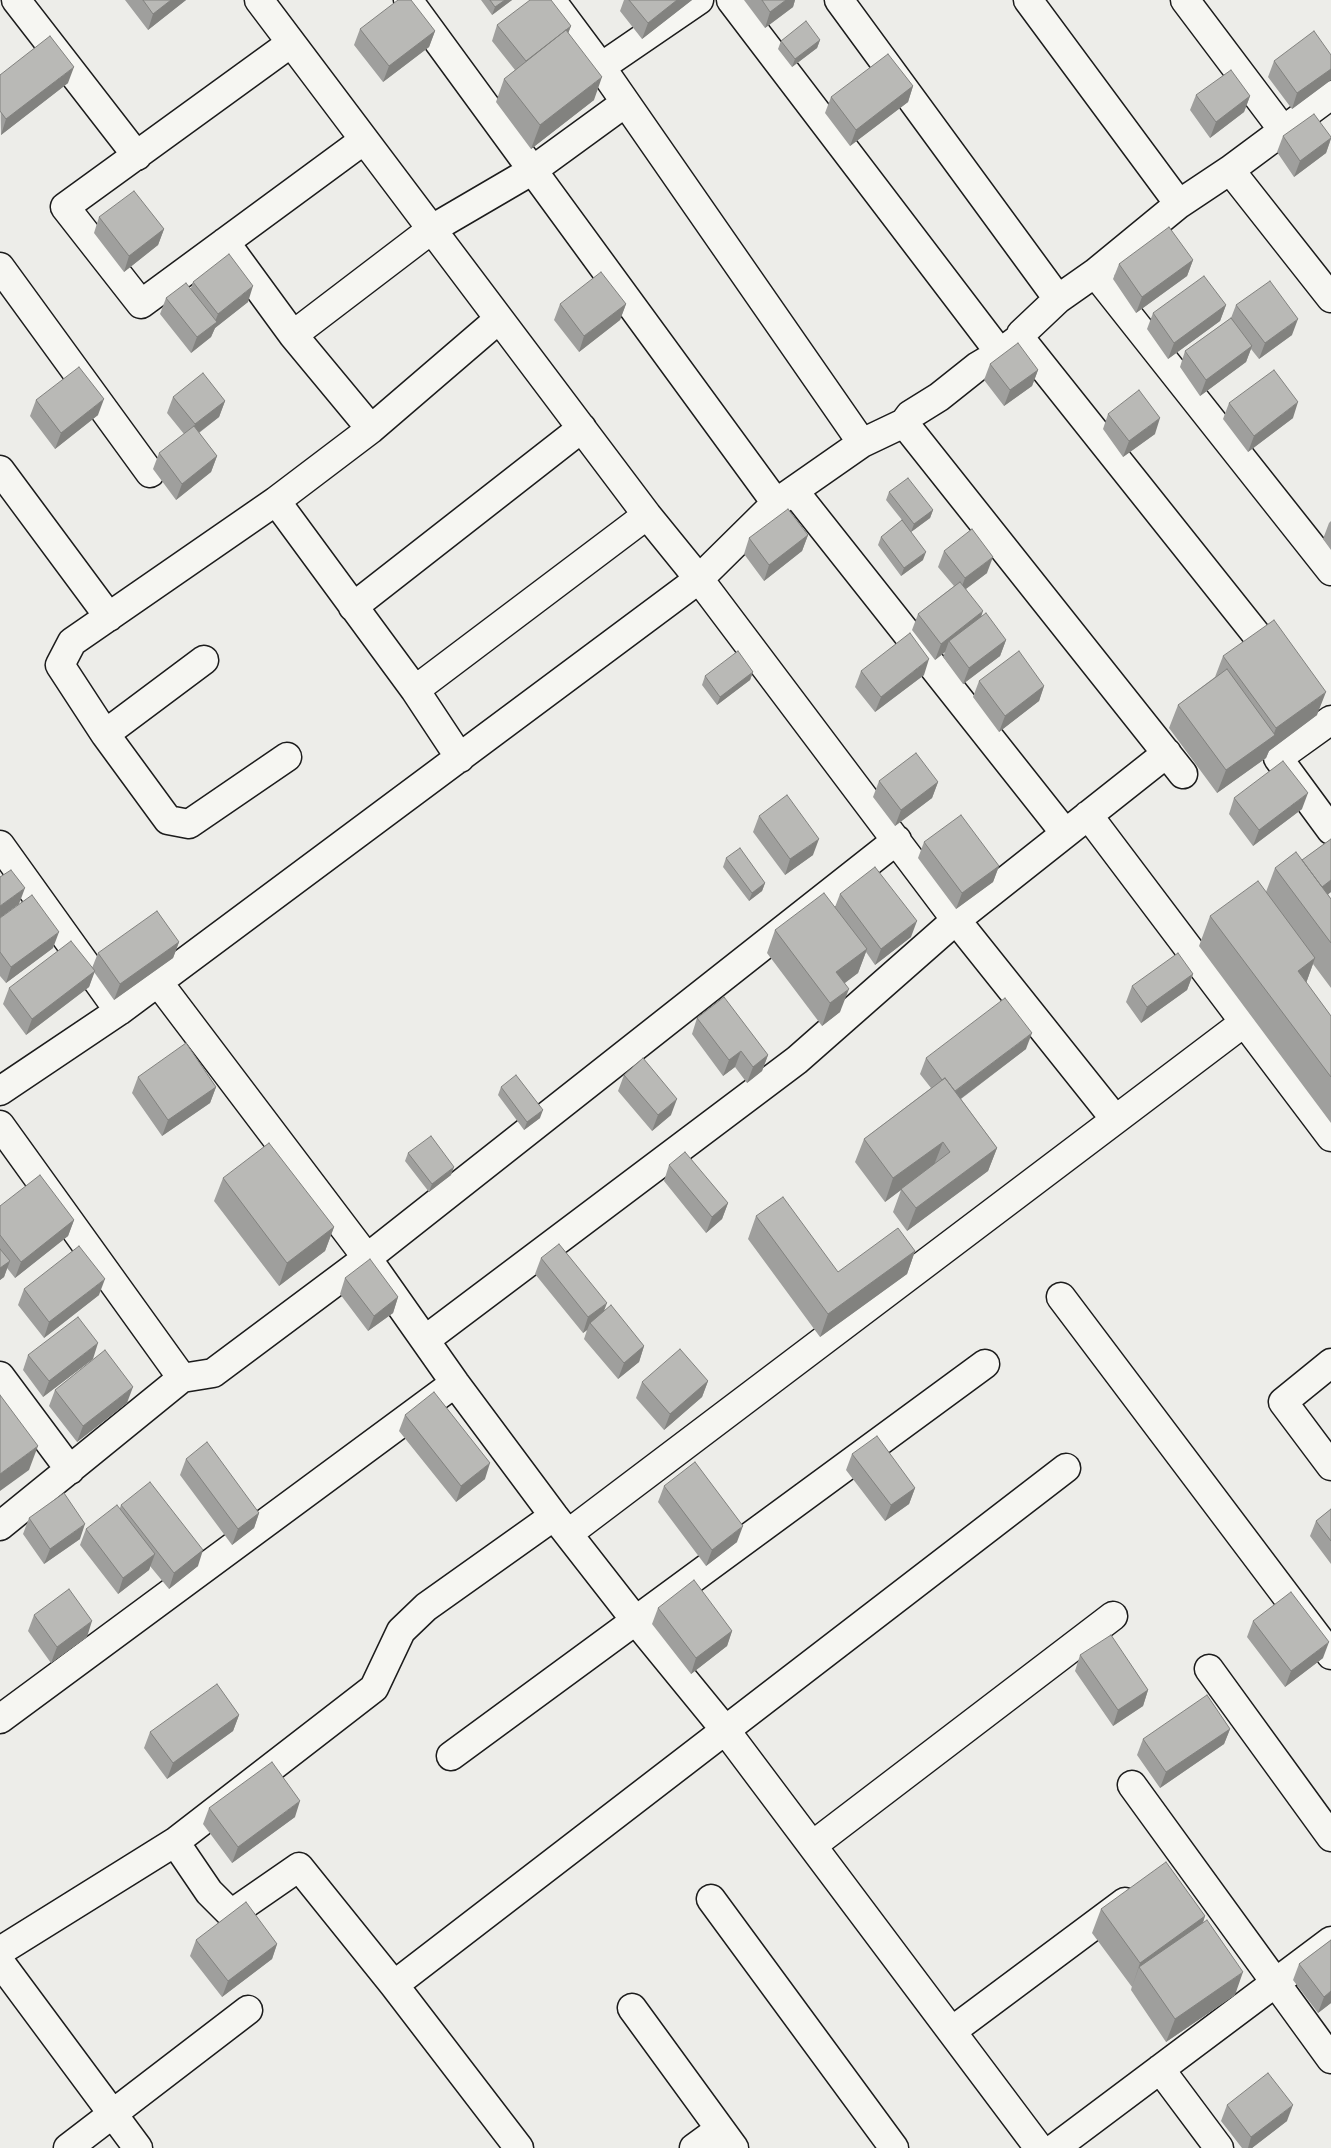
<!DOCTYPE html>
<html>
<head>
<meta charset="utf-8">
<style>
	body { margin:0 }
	canvas { display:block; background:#edede9 }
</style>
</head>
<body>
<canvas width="1331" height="2148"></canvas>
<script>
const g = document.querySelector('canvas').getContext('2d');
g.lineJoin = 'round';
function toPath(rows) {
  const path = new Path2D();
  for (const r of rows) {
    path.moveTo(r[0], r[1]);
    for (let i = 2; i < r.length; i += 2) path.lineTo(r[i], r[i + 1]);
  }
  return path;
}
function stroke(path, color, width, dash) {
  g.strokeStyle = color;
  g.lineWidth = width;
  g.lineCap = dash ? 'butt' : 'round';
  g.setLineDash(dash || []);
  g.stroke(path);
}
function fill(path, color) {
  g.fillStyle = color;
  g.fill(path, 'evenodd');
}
const minor = toPath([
	[16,0,137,156],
	[259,0,647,515,699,579,956,920,1115,1119],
	[408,0,776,503],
	[551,0,601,67,862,443],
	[731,0,1000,353],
	[839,0,1058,299],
	[1028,0,1179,204],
	[1185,0,1283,130],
	[291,43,65,207,141,304,364,140],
	[601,67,699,0],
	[1230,170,1331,95],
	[225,242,293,335,371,429],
	[0,267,150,473],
	[1095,273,1179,204,1230,170,1331,298],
	[293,335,432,229,533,170,625,103],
	[904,423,1183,774],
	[0,470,109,617],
	[794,491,1065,833],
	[276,501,415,690,460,758],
	[353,607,582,428],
	[1256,634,1020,338,1021,334,1058,299,1095,273,1331,571],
	[415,690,647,515],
	[1331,720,1278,758,1331,830],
	[105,734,204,660],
	[287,757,189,824,168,820,105,734,60,665,72,642,276,501,371,429,499,319],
	[1088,815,1331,1137],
	[0,845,119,1011],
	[158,982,367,1258,455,1383,554,1516,636,1621,726,1731,1039,2148],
	[0,1091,119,1011,699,579,776,503,862,443,904,423,910,415,939,397,978,366,1000,353,1020,338],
	[0,1125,182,1378],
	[1061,1297,1331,1655],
	[425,1340,797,1060,956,920,1167,753],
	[1331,1363,1283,1402,1331,1466],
	[0,1376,70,1470],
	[0,1526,182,1378,213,1373,367,1258,897,840],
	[569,1533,1246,1021],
	[1209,1669,1331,1837],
	[0,1719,455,1383],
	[451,1756,985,1364],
	[1132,1785,1331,2059],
	[175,1842,209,1892,231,1914,299,1867,394,1985,519,2148],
	[813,1845,1113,1616],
	[711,1899,894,2148],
	[0,1951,175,1842,374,1688,401,1631,426,1607,554,1516],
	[0,1962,138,2148],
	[394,1985,1066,1468],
	[632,2008,734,2148],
	[952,2031,1125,1902],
	[1160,2069,1219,2148],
	[68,2148,248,2010],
	[694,2148,720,2129],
	[1055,2148,1331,1941]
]);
stroke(minor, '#1c1c1c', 31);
stroke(minor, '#f6f6f2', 28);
fill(toPath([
	[125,0,186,0,148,30],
	[481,0,512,0,492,15],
	[624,0,692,0,642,39,620,11],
	[744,0,795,0,793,7,765,28],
	[497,25,571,26,568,33,594,100,531,149,496,102,504,79,515,70,492,41],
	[360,29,435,31,429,47,383,82,354,45],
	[820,40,817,48,792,67,778,49,781,41],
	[1331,55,1331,80,1292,109,1268,77,1274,61],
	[0,75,68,83,1,135],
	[913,86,908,102,850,146,825,113,831,97],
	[1196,95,1250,96,1244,112,1210,138,1190,110],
	[1283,136,1331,137,1331,139,1326,153,1294,177,1277,152],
	[99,217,164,229,158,245,124,272,94,233],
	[1193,260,1187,276,1136,313,1113,279,1119,264],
	[193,282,248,302,215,328,211,337,191,353,160,314,166,298,191,288],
	[560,304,626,304,620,320,579,352,554,320],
	[1226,305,1220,321,1168,359,1147,329,1153,313],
	[1236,305,1292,335,1259,359,1251,349,1246,362,1200,396,1180,367,1185,351,1231,318],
	[990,364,1038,370,1032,386,1004,406,984,380],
	[173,397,225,401,219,417,199,433,217,456,211,472,176,500,153,469,159,453,184,434,167,413],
	[36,400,98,415,55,449,30,416],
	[1229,403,1293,418,1248,452,1223,419],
	[1108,414,1155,434,1123,457,1103,429],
	[889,492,933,510,930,518,911,532,923,560,901,576,878,545,881,537,902,520,886,500],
	[1331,521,1331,550,1323,539,1329,523],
	[808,535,802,551,764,581,744,554,749,538],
	[944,551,987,573,966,589,981,617,1006,640,1000,656,963,684,943,657,945,652,935,660,912,630,918,614,954,586,938,567],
	[1223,656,1317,715,1269,751,1266,758,1217,793,1169,728,1178,705,1215,677],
	[861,671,924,675,875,712,855,687],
	[753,672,750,680,717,705,702,685,705,676],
	[979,681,1044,686,1039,701,999,732,973,697],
	[879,781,938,782,932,798,895,826,873,797],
	[1234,798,1302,809,1253,846,1229,814],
	[759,816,813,855,785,875,753,832],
	[1331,839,1331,892,1328,894,1331,899,1331,988,1313,964,1306,983,1331,1016,1331,1123,1199,946,1210,916,1266,892,1275,868,1302,860],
	[924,842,999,866,993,882,956,909,918,858],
	[726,858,765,883,762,891,749,901,723,867],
	[840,894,911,937,875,965,866,952,858,973,844,983,840,1012,822,1026,767,953,775,930,835,907],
	[0,918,53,948,6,983,0,976],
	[179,942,173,958,114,1000,94,972,89,987,26,1035,3,1004,9,988,92,968,98,953],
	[1193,974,1187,990,1141,1023,1126,1002,1132,986],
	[697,1018,768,1055,762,1071,747,1083,735,1067,723,1076,692,1034],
	[1026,1049,961,1099,997,1148,988,1171,907,1231,893,1212,901,1190,885,1202,855,1162,864,1139,931,1088,920,1074,926,1058],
	[624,1075,671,1115,652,1131,618,1091],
	[138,1077,216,1087,210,1103,162,1136,132,1093],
	[501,1087,540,1118,524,1130,498,1095],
	[408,1153,451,1175,429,1192,405,1161],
	[669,1165,728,1203,722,1219,706,1233,664,1181],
	[223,1178,334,1227,325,1251,279,1286,214,1201],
	[0,1206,74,1220,68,1236,15,1278,7,1268,4,1277,0,1280],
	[756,1216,838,1272,915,1251,907,1274,820,1337,748,1239],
	[541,1258,644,1346,639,1362,618,1379,584,1339,587,1330,583,1333,535,1274],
	[345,1278,398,1297,393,1313,368,1331,340,1294],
	[24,1289,99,1295,44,1338,18,1305],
	[28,1355,93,1359,43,1397,23,1370],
	[708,1381,702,1397,664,1430,636,1398,642,1382],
	[55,1390,127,1403,77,1442,49,1406],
	[405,1415,485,1479,456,1502,399,1431],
	[852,1454,915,1488,909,1504,885,1521,846,1470],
	[186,1459,259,1513,254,1528,232,1545,180,1475],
	[664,1486,737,1542,706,1566,658,1502],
	[121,1505,198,1566,169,1589,150,1566,149,1570,118,1594,80,1545,86,1529,120,1508],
	[1331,1509,1331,1564,1310,1536,1316,1521],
	[29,1518,80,1539,44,1564,23,1534],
	[658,1608,732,1631,727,1646,691,1674,652,1624],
	[34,1615,87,1637,51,1663,28,1631],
	[1253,1621,1323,1658,1285,1687,1247,1637],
	[1080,1655,1148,1690,1143,1706,1113,1726,1075,1671],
	[239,1715,233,1731,167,1779,144,1748,150,1732],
	[1230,1729,1224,1744,1160,1788,1137,1755,1143,1739],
	[209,1808,295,1817,232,1863,203,1824],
	[1101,1909,1205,1916,1203,1923,1235,1995,1166,2042,1131,1990,1132,1986,1132,1987,1092,1933],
	[196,1940,277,1944,272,1959,222,1997,190,1956],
	[1331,1940,1331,2003,1318,2013,1293,1980,1299,1964],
	[1227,2105,1287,2121,1252,2148,1242,2148,1221,2121]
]), '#9f9f9d');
fill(toPath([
	[171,0,186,0,148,30,153,14],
	[505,0,512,0,492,15,495,7],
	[677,0,692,0,642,39,648,23],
	[786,0,795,0,793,7,765,28,770,12],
	[571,26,565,41,520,77,526,61],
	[435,31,429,47,383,82,389,66],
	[820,40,817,48,792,67,795,59],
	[74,67,68,83,1,135,6,119],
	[1331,69,1331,80,1292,109,1297,93],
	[602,77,594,100,531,149,540,125],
	[913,86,908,102,850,146,856,130],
	[1250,96,1244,112,1210,138,1216,122],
	[1331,138,1326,153,1294,177,1300,161],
	[164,229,158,245,124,272,129,256],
	[1193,260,1187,276,1136,313,1142,297],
	[253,286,248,302,215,328,211,337,191,353,197,337,214,324,218,314],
	[626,304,620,320,579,352,584,336],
	[1226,305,1220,321,1168,359,1174,343],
	[1298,319,1292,335,1259,359,1265,343],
	[1252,346,1246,362,1200,396,1206,380],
	[1038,370,1032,386,1004,406,1010,390],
	[104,399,98,415,55,449,61,433],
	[225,401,219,417,189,440,195,424],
	[1298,402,1293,418,1248,452,1254,436],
	[1160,418,1155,434,1123,457,1129,441],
	[217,456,211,472,176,500,182,484],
	[933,510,930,518,911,532,914,524],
	[808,535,802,551,764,581,769,565],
	[926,552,923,560,901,576,904,568],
	[993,557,987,573,959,594,965,578],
	[983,611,978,627,949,641,945,652,935,660,941,644],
	[1006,640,1000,656,963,684,969,668],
	[929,659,924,675,875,712,881,697],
	[753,672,750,680,717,705,720,697],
	[1044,686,1039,701,999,732,1005,716],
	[1326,692,1317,715,1269,751,1266,758,1217,793,1226,770,1273,736,1276,728],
	[938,782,932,798,895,826,901,810],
	[1308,793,1302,809,1253,846,1259,830],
	[819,839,813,855,785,875,790,859],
	[999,866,993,882,956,909,962,893],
	[1331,880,1331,892,1309,909,1314,893],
	[765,883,762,891,749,901,752,893],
	[25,888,19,904,0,918,0,906],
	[917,921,911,937,875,965,881,949],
	[59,932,53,948,6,983,11,967],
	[179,942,173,958,114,1000,120,984],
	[867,949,858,973,828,996,836,972],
	[1315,958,1304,989,1298,971],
	[95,971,89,987,26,1035,32,1019],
	[1193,974,1187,990,1141,1023,1147,1007],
	[849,989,840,1012,822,1026,830,1003],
	[1032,1033,1026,1049,947,1109,953,1093],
	[741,1051,735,1067,723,1076,729,1060],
	[768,1055,762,1071,747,1083,753,1067],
	[216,1087,210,1103,162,1136,168,1120],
	[677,1099,671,1115,652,1131,658,1115],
	[543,1110,540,1118,524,1130,527,1122],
	[943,1142,934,1165,885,1202,893,1178],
	[997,1148,988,1171,907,1231,916,1208],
	[454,1167,451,1175,429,1192,432,1184],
	[728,1203,722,1219,706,1233,712,1217],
	[74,1220,68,1236,15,1278,21,1262],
	[334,1227,325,1251,279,1286,287,1263],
	[915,1251,907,1274,820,1337,828,1314],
	[10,1261,4,1277,0,1280,0,1268],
	[105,1279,99,1295,44,1338,49,1322],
	[398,1297,393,1313,368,1331,374,1316],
	[607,1303,601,1319,590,1323,587,1330,583,1333,588,1317],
	[98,1343,93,1359,43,1397,49,1381],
	[644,1346,639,1362,618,1379,624,1363],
	[708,1381,702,1397,664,1430,670,1414],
	[133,1387,127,1403,77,1442,83,1426],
	[38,1446,29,1470,0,1491,0,1474],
	[490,1463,485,1479,456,1502,461,1486],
	[915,1488,909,1504,885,1521,891,1505],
	[259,1513,254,1528,232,1545,238,1529],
	[85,1524,80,1539,44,1564,50,1549],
	[743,1526,737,1542,706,1566,712,1550],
	[203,1550,198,1566,169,1589,174,1573],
	[155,1554,149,1570,118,1594,123,1578],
	[92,1621,87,1637,51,1663,57,1647],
	[732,1631,727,1646,691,1674,696,1658],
	[1329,1642,1323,1658,1285,1687,1291,1671],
	[1148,1690,1143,1706,1113,1726,1118,1710],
	[239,1715,233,1731,167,1779,173,1763],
	[1230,1729,1224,1744,1160,1788,1166,1772],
	[300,1801,295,1817,232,1863,238,1847],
	[1205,1916,1197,1939,1139,1967,1132,1987,1140,1963],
	[277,1944,272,1959,222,1997,228,1981],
	[1243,1972,1235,1995,1166,2042,1175,2019],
	[1331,1991,1331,2003,1318,2013,1324,1997],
	[1293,2105,1287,2121,1252,2148,1248,2148,1251,2137]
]), '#82827f');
const building = toPath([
	[143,0,171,0,153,14,143,0],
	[398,0,411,0,435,31,389,66,360,29,398,0],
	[490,0,505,0,495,7,490,0],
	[530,0,551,0,571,26,526,61,497,25,530,0],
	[629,0,677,0,648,23,629,0],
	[762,0,786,0,770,12,762,0],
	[806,21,820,40,795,59,781,41,806,21],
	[566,30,602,77,540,125,504,79,566,30],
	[1314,31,1331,55,1331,69,1297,93,1274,61,1314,31],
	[50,36,74,67,6,119,0,111,0,75,50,36],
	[888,54,913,86,856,130,831,97,888,54],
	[1231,70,1250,96,1216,122,1196,95,1231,70],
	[1314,114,1331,137,1331,138,1300,161,1283,136,1314,114],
	[134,191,164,229,129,256,99,217,134,191],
	[1169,227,1193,260,1142,297,1119,264,1169,227],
	[229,254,253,286,218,314,193,282,229,254],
	[601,272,626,304,584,336,560,304,601,272],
	[1204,276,1226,305,1174,343,1153,313,1204,276],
	[1270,281,1298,319,1265,343,1236,305,1270,281],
	[186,283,217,322,197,337,166,298,186,283],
	[1231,318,1252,346,1206,380,1185,351,1231,318],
	[1018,343,1038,370,1010,390,990,364,1018,343],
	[79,367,104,399,61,433,36,400,79,367],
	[1274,370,1298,402,1254,436,1229,403,1274,370],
	[203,373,225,401,195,424,173,397,203,373],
	[1139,390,1160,418,1129,441,1108,414,1139,390],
	[194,426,217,456,182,484,159,453,194,426],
	[908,478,933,510,914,524,889,492,908,478],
	[788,509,808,535,769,565,749,538,788,509],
	[902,520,926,552,904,568,881,537,902,520],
	[972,529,993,557,965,578,944,551,972,529],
	[960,582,983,611,941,644,918,614,960,582],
	[986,613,1006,640,969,668,949,641,986,613],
	[1274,620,1326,692,1276,728,1223,656,1274,620],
	[910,633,929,659,881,697,861,671,910,633],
	[738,651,753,672,720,697,705,676,738,651],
	[1019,651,1044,686,1005,716,979,681,1019,651],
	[1227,669,1275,735,1226,770,1178,705,1227,669],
	[916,753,938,782,901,810,879,781,916,753],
	[1283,761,1308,793,1259,830,1234,798,1283,761],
	[787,795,819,839,790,859,759,816,787,795],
	[961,815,999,866,962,893,924,842,961,815],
	[1331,839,1331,880,1322,887,1302,860,1331,839],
	[740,848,765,883,752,893,726,858,740,848],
	[1296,852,1331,899,1331,943,1275,868,1296,852],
	[875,867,917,921,881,949,840,894,875,867],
	[11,870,25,888,0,906,0,877,11,870],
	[1258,881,1315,958,1298,971,1331,1016,1331,1077,1210,916,1258,881],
	[824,893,867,949,836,972,849,989,830,1003,775,930,824,893],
	[32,895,59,932,11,967,0,952,0,918,32,895],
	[157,911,179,942,120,984,98,953,157,911],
	[71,941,95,971,32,1019,9,988,71,941],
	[1178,953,1193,974,1147,1007,1132,986,1178,953],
	[724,997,768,1055,753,1067,741,1051,729,1060,697,1018,724,997],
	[1005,998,1032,1033,955,1091,945,1078,942,1080,926,1058,1005,998],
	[186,1043,216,1087,168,1120,138,1077,186,1043],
	[643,1058,677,1099,658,1115,624,1075,643,1058],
	[516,1075,543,1110,527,1122,501,1087,516,1075],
	[945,1078,997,1148,916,1208,901,1189,950,1152,943,1142,893,1178,864,1139,945,1078],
	[431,1136,454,1167,432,1184,408,1153,431,1136],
	[269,1143,334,1227,287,1263,223,1178,269,1143],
	[685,1152,728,1203,712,1217,669,1165,685,1152],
	[40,1175,74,1220,21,1262,0,1235,0,1206,40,1175],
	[783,1197,838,1272,898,1228,915,1251,828,1314,756,1216,783,1197],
	[559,1244,607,1303,588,1317,541,1258,559,1244],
	[79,1246,105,1279,49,1322,24,1289,79,1246],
	[0,1249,10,1261,0,1268,0,1249],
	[370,1259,398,1297,374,1316,345,1278,370,1259],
	[611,1305,644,1346,624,1363,590,1323,611,1305],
	[78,1317,98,1343,49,1381,28,1355,78,1317],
	[680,1349,708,1381,670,1414,642,1382,680,1349],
	[105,1350,133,1387,83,1426,55,1390,105,1350],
	[434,1392,490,1463,461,1486,405,1415,434,1392],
	[0,1395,38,1446,0,1474,0,1395],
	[877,1436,915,1488,891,1505,852,1454,877,1436],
	[207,1442,259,1513,238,1529,186,1459,207,1442],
	[695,1462,743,1526,712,1550,664,1486,695,1462],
	[150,1482,203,1550,174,1573,121,1505,150,1482],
	[64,1493,85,1524,50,1549,29,1518,64,1493],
	[117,1505,155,1554,123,1578,86,1529,117,1505],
	[1331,1509,1331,1541,1316,1521,1331,1509],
	[694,1580,732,1631,696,1658,658,1608,694,1580],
	[69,1589,92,1621,57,1647,34,1615,69,1589],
	[1291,1592,1329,1642,1291,1671,1253,1621,1291,1592],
	[1111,1635,1148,1690,1118,1710,1080,1655,1111,1635],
	[217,1684,239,1715,173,1763,150,1732,217,1684],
	[1207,1695,1230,1729,1166,1772,1143,1739,1207,1695],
	[272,1762,300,1801,238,1847,209,1808,272,1762],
	[1166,1862,1205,1916,1140,1963,1101,1909,1166,1862],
	[246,1902,277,1944,228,1981,196,1940,246,1902],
	[1207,1920,1243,1972,1175,2019,1139,1967,1207,1920],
	[1331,1940,1331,1991,1324,1997,1299,1964,1331,1940],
	[1268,2073,1293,2105,1251,2137,1227,2105,1268,2073]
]);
fill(building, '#b9b9b6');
stroke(building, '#82827f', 1);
</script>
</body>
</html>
